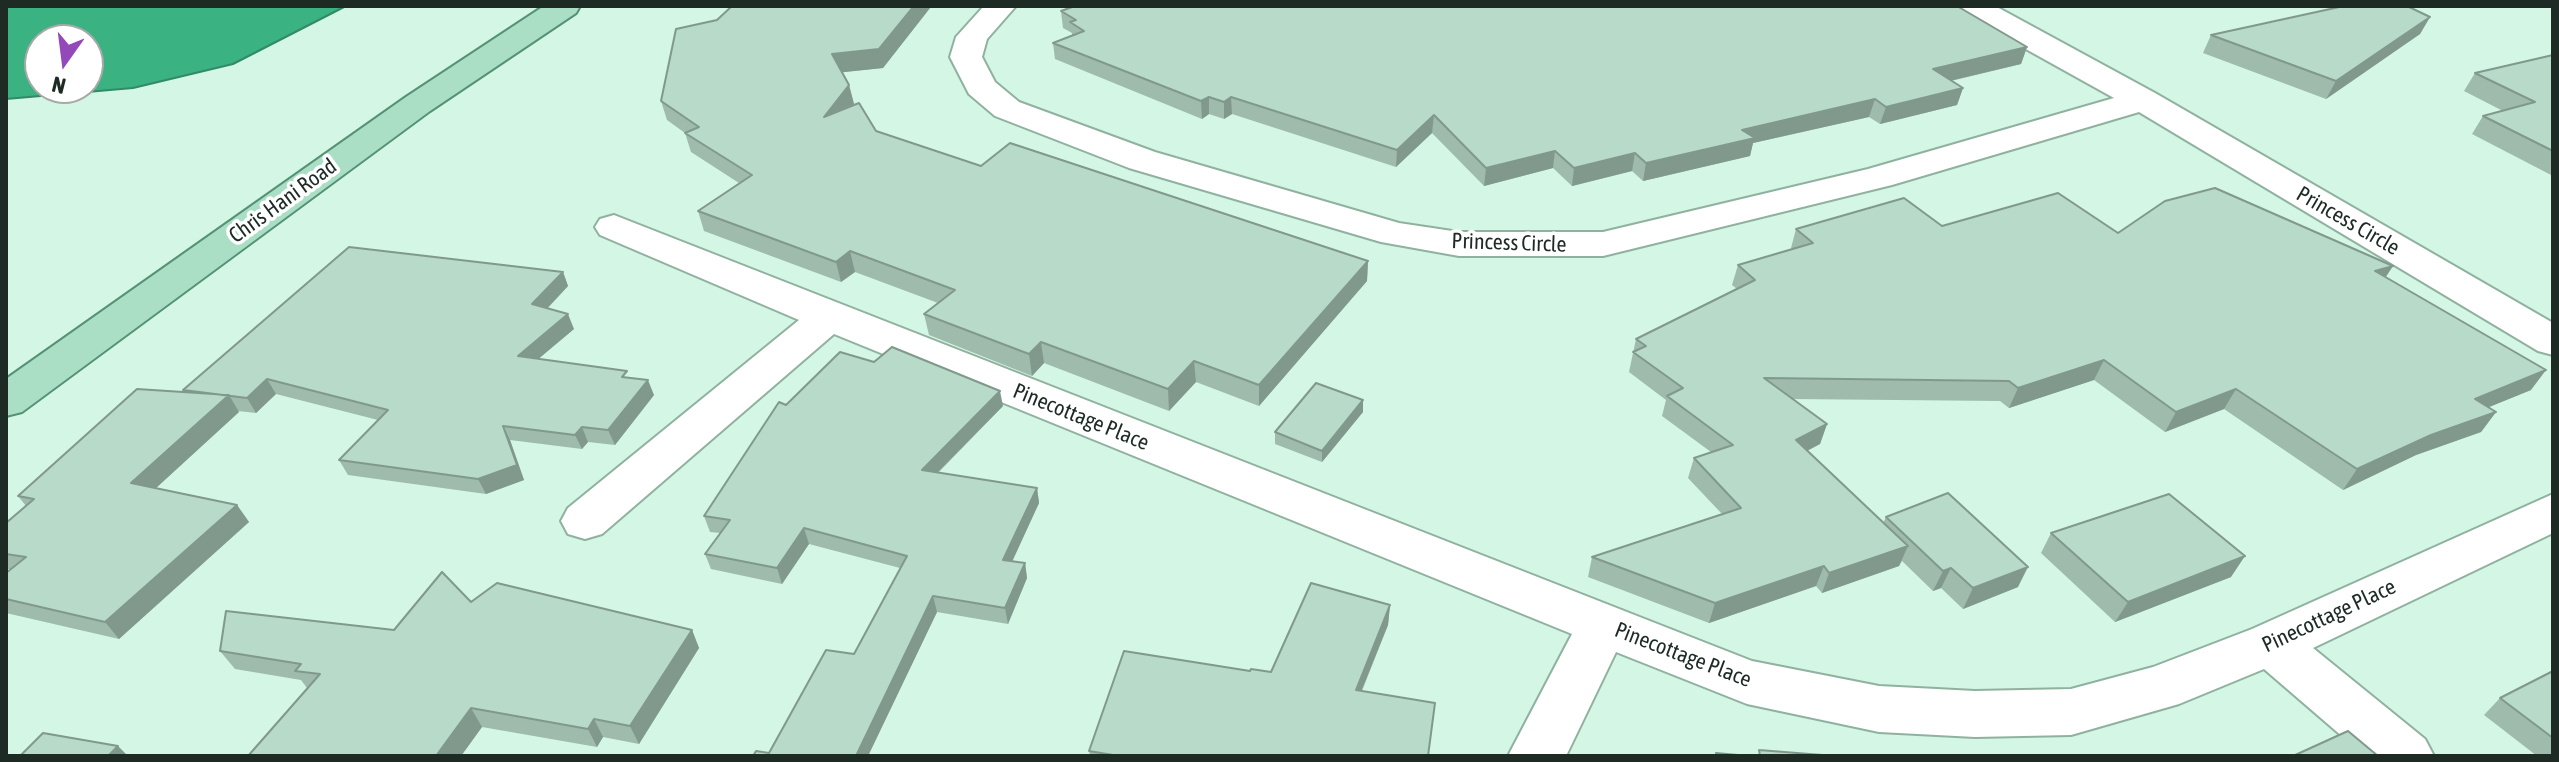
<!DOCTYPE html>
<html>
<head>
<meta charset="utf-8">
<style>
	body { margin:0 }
	#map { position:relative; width:2559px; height:762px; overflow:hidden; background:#d4f6e4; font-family:"Asap Condensed",sans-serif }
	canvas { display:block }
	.frame { position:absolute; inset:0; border:8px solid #1e2b25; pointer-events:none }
	.north { position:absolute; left:24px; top:24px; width:80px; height:80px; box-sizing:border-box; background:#fff; border:2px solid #a5aaa8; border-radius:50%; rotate:194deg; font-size:22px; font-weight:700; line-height:32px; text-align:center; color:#1e2b25 }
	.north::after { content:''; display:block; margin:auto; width:28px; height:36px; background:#9449bb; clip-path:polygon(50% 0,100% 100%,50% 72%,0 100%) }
</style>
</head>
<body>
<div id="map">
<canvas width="2559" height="762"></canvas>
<div class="frame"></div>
<div class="north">N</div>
</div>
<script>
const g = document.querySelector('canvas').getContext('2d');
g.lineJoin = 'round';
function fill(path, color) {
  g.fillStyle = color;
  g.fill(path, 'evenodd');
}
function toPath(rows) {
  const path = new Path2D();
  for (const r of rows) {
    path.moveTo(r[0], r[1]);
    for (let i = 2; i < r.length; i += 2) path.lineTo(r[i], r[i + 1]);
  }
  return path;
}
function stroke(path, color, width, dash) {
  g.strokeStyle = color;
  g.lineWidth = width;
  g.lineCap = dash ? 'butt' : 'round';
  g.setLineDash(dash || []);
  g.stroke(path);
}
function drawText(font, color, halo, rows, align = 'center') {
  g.font = font + ' "Asap Condensed",sans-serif';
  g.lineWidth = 7;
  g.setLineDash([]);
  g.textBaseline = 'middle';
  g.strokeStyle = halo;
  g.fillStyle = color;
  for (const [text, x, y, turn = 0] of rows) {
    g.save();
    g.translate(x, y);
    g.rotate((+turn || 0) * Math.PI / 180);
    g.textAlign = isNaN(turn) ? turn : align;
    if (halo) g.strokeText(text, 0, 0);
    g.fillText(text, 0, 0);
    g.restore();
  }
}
const water = toPath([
	[6,6,346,6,233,64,133,88,6,99,6,6],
	[40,40,88,40,88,88,40,88,40,40]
]);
fill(water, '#3ab282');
stroke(water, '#328a66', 2);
const minor = toPath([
	[984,6,1016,6,987,39,982,57,995,82,1019,102,1155,152,1399,223,1459,232,1603,232,1868,169,2114,98,1961,13,1957,6,1995,6,2155,93,2553,323,2553,355,2538,351,2139,112,1892,185,1603,256,1459,256,1381,242,1129,168,995,116,969,94,950,57,956,37,984,6],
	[614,215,1752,661,1879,686,1975,691,2071,689,2153,667,2252,629,2553,494,2553,533,2313,648,2425,739,2434,756,2365,756,2264,669,2179,704,2071,735,1975,737,1879,732,1747,704,1616,652,1566,756,1508,756,1572,634,834,334,602,534,585,539,568,534,561,521,568,508,799,320,600,235,595,227,600,219,614,215]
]);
const major = toPath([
	[544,6,580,6,576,13,430,111,22,412,6,416,6,379,406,97,544,6]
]);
stroke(minor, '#90b1a0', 4);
stroke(major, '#559275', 4);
fill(minor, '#fff');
fill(major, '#aadfc6');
fill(toPath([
	[732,6,930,6,930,8,883,68,842,72,849,85,854,104,876,131,981,166,1368,261,1367,281,1259,406,1196,382,1169,411,1044,363,1032,376,929,335,924,314,938,303,855,272,841,282,704,231,698,211,739,183,691,152,685,133,667,120,661,101,717,20],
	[1061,11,2027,47,2021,64,1951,81,1963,88,1957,105,1880,124,1869,117,1753,143,1750,156,1643,181,1632,171,1572,186,1553,168,1484,186,1432,133,1396,167,1232,114,1224,119,1209,114,1202,119,1055,59,1053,43,1072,35,1072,33,1063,28],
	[2430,17,2420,34,2326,99,2203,53,2211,35],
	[2553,55,2553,176,2472,134,2483,116,2503,111,2464,91,2475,73],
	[1942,226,2118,233,2393,266,2386,277,2531,390,2488,407,2496,412,2481,432,2416,455,2343,490,2224,409,2165,432,2094,380,2009,408,2000,401,1792,399,1827,424,1820,444,1807,451,1883,523,1886,517,2018,587,1963,609,1941,588,1933,591,1902,561,1899,566,1822,593,1816,586,1709,623,1588,577,1592,557,1722,514,1688,478,1694,458,1711,452,1662,416,1666,400,1629,372,1636,339,1737,289,1732,285,1738,265,1792,249,1791,248,1796,229],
	[563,272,568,286,547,309,574,329,538,359,630,378,654,395,615,445,588,442,582,449,510,440,524,480,486,494,348,475,339,460,378,420,276,394,256,413,238,411,239,412,156,488,237,505,249,522,119,639,6,613,6,573,11,569,6,569,6,523,26,506,18,496,185,392,183,390],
	[1363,400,1363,412,1322,462,1275,444,1275,432],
	[786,405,1003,406,938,473,1037,488,1039,503,1012,561,1025,563,1027,578,1008,624,937,612,868,756,753,756,769,753,854,654,900,568,809,544,782,584,711,569,705,554,721,533,710,532,704,516],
	[2051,533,2231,577,2115,622,2041,553],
	[471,602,692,630,699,648,639,744,603,737,597,747,482,727,461,756,248,756,307,688,301,680,235,669,220,651,394,630],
	[1390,605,1388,625,1362,691,1428,756,1090,756,1089,751,1271,672],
	[2553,671,2553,756,2537,756,2484,715,2500,698]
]), '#9ebbac');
fill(toPath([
	[914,6,930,6,930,8,883,68,836,73,832,54],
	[2430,17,2420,34,2326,99,2336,81],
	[2027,47,2021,64,1928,86,1933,69],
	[849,85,854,104,824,117],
	[1963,88,1957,105,1880,124,1886,107],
	[1209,97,1209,114,1202,119,1201,101],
	[1231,97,1232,114,1224,119,1224,102],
	[1875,99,1869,117,1753,143,1750,156,1643,181,1646,163,1742,130],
	[1434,115,1432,133,1396,167,1397,150],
	[1555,151,1553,168,1484,186,1486,168],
	[1635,153,1632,171,1572,186,1574,168],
	[850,251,855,272,841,282,836,262],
	[1368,261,1367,281,1259,406,1259,385],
	[2393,266,2380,285,2375,271],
	[563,272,568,286,538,318,532,304],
	[568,314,574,329,524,371,518,356],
	[1041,342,1044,363,1032,376,1029,354],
	[2104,360,2094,380,2009,408,2018,388],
	[1194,361,1196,382,1169,411,1168,389],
	[2546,370,2531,390,2460,419,2475,399],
	[267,379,276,394,256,413,247,398],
	[648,380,654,395,615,445,608,430],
	[2236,389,2224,409,2165,432,2176,412],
	[1000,391,1003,406,925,485,922,470],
	[229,395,239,412,144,499,131,483],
	[1363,400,1363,412,1322,462,1322,451],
	[2496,412,2481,432,2416,455,2343,490,2357,469,2431,435],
	[1827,424,1820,444,1789,460,1796,440],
	[503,426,510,440,524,480,486,494,478,479],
	[582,427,588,442,582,449,575,435],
	[1037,488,1039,503,1006,575,1003,560],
	[237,505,249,522,119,639,105,622],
	[804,528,809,544,782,584,777,568],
	[1908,546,1899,566,1822,593,1829,573],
	[2245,556,2231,577,2115,622,2128,602],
	[1025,563,1027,578,1008,624,1005,608],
	[1824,566,1816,586,1709,623,1715,603],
	[2028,567,2018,587,1963,609,1973,588],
	[1951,568,1941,588,1933,591,1943,571],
	[933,596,937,612,868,756,856,756],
	[1390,605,1388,625,1354,709,1356,690],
	[692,630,699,648,639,744,630,726],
	[471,708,482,727,461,756,436,756],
	[594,719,603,737,597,747,588,729],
	[118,746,128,756,108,756]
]), '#81998c');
const building = toPath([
	[732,6,914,6,879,49,832,54,849,85,824,117,859,103,876,131,981,166,1010,143,1368,261,1259,385,1194,361,1168,389,1041,342,1029,354,924,314,955,290,850,251,836,262,698,211,752,175,685,133,699,127,661,101,676,29,717,20,732,6],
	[1075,6,1957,6,2027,47,1933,69,1963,88,1886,107,1875,99,1742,130,1755,138,1646,163,1635,153,1574,168,1555,151,1486,168,1434,115,1397,150,1231,97,1224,102,1209,97,1201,101,1053,43,1084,31,1070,22,1076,20,1061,11,1075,6],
	[2344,6,2407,6,2430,17,2336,81,2211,35,2344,6],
	[2553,55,2553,151,2483,116,2535,102,2475,73,2553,55],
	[2215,188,2393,266,2375,271,2546,370,2475,399,2496,412,2431,435,2357,469,2236,389,2176,412,2104,360,2018,388,2009,381,1764,378,1827,424,1796,440,1908,546,1829,573,1824,566,1715,603,1592,557,1741,508,1694,458,1733,445,1667,396,1683,388,1633,352,1646,346,1636,339,1755,280,1738,265,1813,243,1796,229,1904,198,1942,226,2058,193,2118,233,2165,201,2215,188],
	[349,247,563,272,532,304,568,314,518,356,627,371,622,377,648,380,608,430,582,427,575,435,503,426,517,465,478,479,339,460,388,410,267,379,247,398,183,390,349,247],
	[892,347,1000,391,922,470,1037,488,1003,560,1025,563,1005,608,933,596,856,756,753,756,756,751,769,753,826,650,854,654,907,556,804,528,777,568,705,554,730,520,704,516,779,402,786,405,840,352,874,362,892,347],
	[1316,383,1363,400,1322,451,1275,432,1316,383],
	[137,389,229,395,131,483,237,505,105,622,6,599,6,573,26,557,6,554,6,523,34,499,18,496,137,389],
	[1948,493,2028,567,1973,588,1951,568,1943,571,1886,517,1948,493],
	[2169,494,2245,556,2128,602,2051,533,2169,494],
	[442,572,471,602,497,583,692,630,630,726,594,719,588,729,471,708,436,756,248,756,320,674,295,671,301,664,220,651,226,611,394,630,442,572],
	[1311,583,1390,605,1356,690,1435,703,1428,756,1119,756,1089,751,1124,651,1250,671,1251,669,1271,672,1311,583],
	[2553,671,2553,738,2500,698,2553,671],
	[2348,731,2378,756,2293,756,2348,731],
	[43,733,118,746,108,756,20,756,43,733],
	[1759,750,1835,756,1760,756,1759,750],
	[1716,753,1749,756,1716,756,1716,753]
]);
fill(building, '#b8dac8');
stroke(building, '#81998c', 2);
drawText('22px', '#1e2b25', '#fff', [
	["Chris Hani Road",283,201,-36],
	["Princess Circle",2348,221,30],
	["Princess Circle",1509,243,2],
	["Pinecottage Place",1081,417,22],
	["Pinecottage Place",2329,616,-25],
	["Pinecottage Place",1683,655,21]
]);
</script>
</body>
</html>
